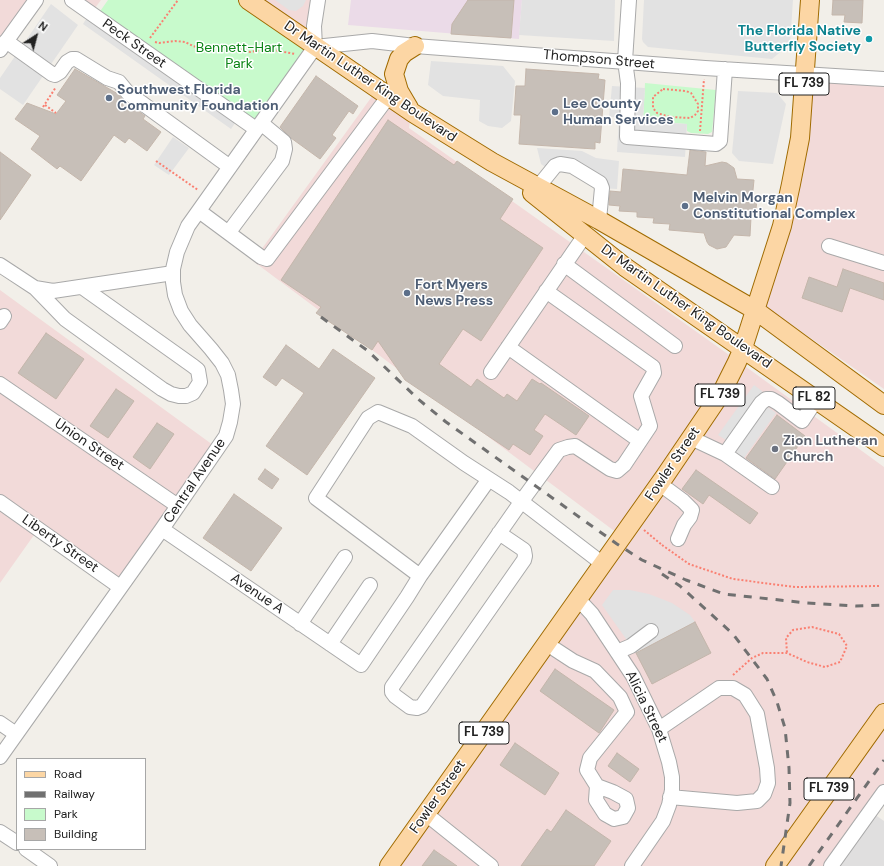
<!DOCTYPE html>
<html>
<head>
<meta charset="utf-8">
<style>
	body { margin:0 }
	#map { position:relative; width:884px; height:866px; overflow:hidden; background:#f2efe9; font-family:"DM Sans",sans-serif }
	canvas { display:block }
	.legend { position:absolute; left:16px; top:758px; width:130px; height:92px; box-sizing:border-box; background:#fff; border:1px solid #a7a7a7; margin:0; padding:5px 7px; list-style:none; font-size:12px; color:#222 }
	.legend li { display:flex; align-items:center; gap:8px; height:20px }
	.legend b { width:20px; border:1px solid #a7a7a7 }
	.north { position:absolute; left:16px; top:16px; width:40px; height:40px; -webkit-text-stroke:3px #fff; paint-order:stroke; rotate:36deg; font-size:11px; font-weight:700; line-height:16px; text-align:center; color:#222 }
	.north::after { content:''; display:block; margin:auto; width:14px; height:18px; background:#222; clip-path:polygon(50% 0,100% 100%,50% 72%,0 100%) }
</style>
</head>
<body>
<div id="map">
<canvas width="884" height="866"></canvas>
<ul class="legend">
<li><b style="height:5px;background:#fcd6a4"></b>Road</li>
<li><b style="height:5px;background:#707070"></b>Railway</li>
<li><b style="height:11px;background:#c8facc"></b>Park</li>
<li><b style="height:11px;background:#c7bfb8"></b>Building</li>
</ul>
<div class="north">N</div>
</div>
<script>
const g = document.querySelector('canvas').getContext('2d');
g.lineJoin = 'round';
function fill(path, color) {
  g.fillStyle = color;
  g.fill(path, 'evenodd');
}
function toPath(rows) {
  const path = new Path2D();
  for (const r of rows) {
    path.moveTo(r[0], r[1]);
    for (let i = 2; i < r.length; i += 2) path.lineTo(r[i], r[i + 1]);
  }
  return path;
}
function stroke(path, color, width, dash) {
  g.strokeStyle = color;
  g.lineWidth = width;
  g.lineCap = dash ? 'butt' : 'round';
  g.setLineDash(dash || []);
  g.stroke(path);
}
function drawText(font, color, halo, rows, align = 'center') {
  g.font = font + ' "DM Sans",sans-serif';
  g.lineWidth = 3;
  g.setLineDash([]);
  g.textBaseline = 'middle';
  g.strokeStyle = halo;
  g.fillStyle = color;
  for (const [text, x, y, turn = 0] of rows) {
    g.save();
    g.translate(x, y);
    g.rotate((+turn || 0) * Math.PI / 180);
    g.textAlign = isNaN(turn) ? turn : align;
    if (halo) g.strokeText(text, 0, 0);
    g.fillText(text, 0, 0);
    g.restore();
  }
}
fill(toPath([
	[871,812,884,821,884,866,833,866]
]), '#e0dfdf');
fill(toPath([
	[0,0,28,0,0,39],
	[84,0,101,0,95,8],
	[260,0,311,0,308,33],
	[813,81,884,86,884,389,763,305],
	[373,95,410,120,409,128,732,357,716,389,617,533,253,261],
	[0,290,213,445,177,497,0,376],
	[742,364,884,467,884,702,768,866,639,866,678,775,676,759,665,726,638,671,587,598],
	[0,393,169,508,119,578,0,494],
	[0,511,34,535,0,583],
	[578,610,586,618,627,680,653,732,663,764,665,790,663,804,657,818,647,835,624,866,397,866],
	[884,724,884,794,833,866,783,866]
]), '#f2dad9');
fill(toPath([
	[351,0,522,0,519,39,348,25]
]), '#ebdbe8');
fill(toPath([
	[108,0,248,0,315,46,256,129,96,17],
	[645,83,716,90,712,132,708,134,691,133,687,131,687,124,643,121]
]), '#c8facc');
fill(toPath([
	[275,0,306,0,303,6,296,11,289,10],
	[522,0,615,0,614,41,519,35],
	[644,0,793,0,790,44,772,59,648,47,643,42,642,39],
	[51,4,78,25,23,105,0,89,0,78],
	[90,13,239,117,231,129,83,24],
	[431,61,503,66,515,81,511,121,502,128,488,126,479,121,480,100,443,96,428,85],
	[612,86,645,88,643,121,687,124,685,157,617,152,619,117,609,117],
	[738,91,777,93,786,104,773,164,739,161,732,153],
	[173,137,189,148,169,175,154,165],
	[537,148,582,151,596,158,619,161,617,189,602,188,572,166,551,171,541,164],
	[754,385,762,391,766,399,762,403,776,413,744,458,729,448,732,444,718,435],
	[613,590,630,590,649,594,672,603,690,615,695,622,636,653,602,605]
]), '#e2e2e2');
const building = toPath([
	[468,0,514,0,511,38,451,34,452,24,468,0],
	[833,0,863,0,862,23,844,22,845,15,832,15,833,0],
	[75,69,118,94,123,100,145,116,143,119,161,132,147,151,129,138,125,143,114,135,81,181,60,166,57,169,31,149,40,136,15,119,27,103,56,114,66,101,57,95,75,69],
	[526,69,599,74,598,79,605,80,600,143,595,142,595,149,519,144,521,115,514,115,516,86,525,86,526,69],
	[316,76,358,106,353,114,349,111,332,135,336,138,320,159,291,138,280,127,316,76],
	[388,120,454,165,457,161,513,199,500,219,543,248,481,341,463,329,439,364,471,387,477,379,504,398,507,394,517,401,532,379,540,384,541,383,589,416,576,435,545,414,534,430,543,436,530,455,513,444,509,450,405,380,378,341,372,350,316,313,321,307,281,280,388,120],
	[690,150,706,152,705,166,722,162,727,163,734,168,737,179,754,180,752,200,757,200,755,217,751,217,750,236,734,235,726,247,717,249,709,245,707,242,704,233,669,230,670,224,653,223,654,218,637,217,637,212,619,211,620,206,609,205,610,191,621,192,623,169,687,175,690,150],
	[0,152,31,175,0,220,0,152],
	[843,269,884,283,884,300,850,288,842,312,802,298,809,277,837,287,843,269],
	[46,333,84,359,56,399,18,373,46,333],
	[286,345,319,369,333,349,375,378,307,475,266,446,304,393,282,378,276,386,263,377,286,345],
	[116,389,134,401,108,438,90,426,116,389],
	[777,415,805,436,775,479,746,458,777,415],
	[157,423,174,434,150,469,133,457,157,423],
	[265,469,279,479,272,489,258,479,265,469],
	[696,470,758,513,750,524,709,495,703,504,682,489,696,470],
	[234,494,282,528,251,571,203,538,234,494],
	[695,622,711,653,652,684,636,653,695,622],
	[555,669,614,710,599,733,540,691,555,669],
	[515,743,559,773,545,795,500,765,515,743],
	[617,753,639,769,630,782,608,766,617,753],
	[566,810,611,841,594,866,521,866,547,829,551,832,566,810],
	[434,850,457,866,422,866,434,850]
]);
fill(building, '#c7bfb8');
stroke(building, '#c4b6ab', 1);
const minor = toPath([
	[72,0,256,129],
	[629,0,625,61,628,83,627,137,716,144,720,141,725,69],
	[6,41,52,74,55,75,60,72,67,62,72,59,76,59,107,78,119,82,128,93,230,167],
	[315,47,372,41,415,46,705,68,884,79],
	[315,47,314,26,318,0],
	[0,50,36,0],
	[538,187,555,166,560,164,572,166,600,183,602,188,599,220],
	[199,211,261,257,267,259,388,97],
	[229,232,282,161,285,149,284,142,261,123],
	[829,246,884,263],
	[564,264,675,346],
	[0,265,35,288,53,291,173,273],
	[35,288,65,319,162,389,171,394,179,396,186,396,193,393,200,382,198,370,193,366,82,287],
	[0,322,4,316],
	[508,347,640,441],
	[491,372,585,235],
	[0,384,178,506],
	[691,438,725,454,761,403,766,399,771,399,778,403,802,421,816,400],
	[725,454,772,487],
	[660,484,683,501,692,510,690,517,684,525,678,539],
	[0,502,120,587],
	[162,529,361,665,407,597,420,576,316,498,368,418,378,412,412,426,464,463,509,492,603,564],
	[499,533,524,550,525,556,524,560,422,706,417,708,410,707,395,696,392,692,392,687,521,502,559,450,568,447,575,446,610,469,617,471,624,465,650,426,641,396,654,373,653,367,546,291],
	[420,576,489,479],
	[578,599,592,614,633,676,659,729,669,762,672,777,672,790,669,805,663,821,632,866],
	[300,624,345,557],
	[330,644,370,585],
	[547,644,573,661,595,671,620,697,627,712,590,758,587,770,597,786,596,800,605,814,614,819,623,817,628,808,626,799,613,792,597,786],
	[617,652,631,646,651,631],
	[0,723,16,734],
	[659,729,719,688,733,688,745,695,757,714,767,768,768,783,764,794,757,801,737,803,670,797],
	[0,757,162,529,226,436,230,422,233,404,231,390,228,375,222,363,211,349,190,325,181,311,175,295,173,282,173,269,177,252,188,226,315,47],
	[426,814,491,866],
	[0,832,17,843],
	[26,849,50,866],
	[831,866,884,792]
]);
const major = toPath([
	[248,0,413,113,492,162,599,220,755,310,884,405],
	[409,108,399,91,394,74,399,59,404,53,415,46],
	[532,193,625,267,884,447],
	[389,866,665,476,722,392,737,362,743,348,782,226,791,184,800,138,810,0],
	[775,866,884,713]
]);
stroke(minor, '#a9a9a9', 16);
stroke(major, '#a06b00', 20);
stroke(toPath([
	[150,38,178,0],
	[155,42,159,43,175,41,185,42,193,46,209,50,240,49,250,52,268,49,295,54],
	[663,89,686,91,691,93,698,104,698,111,695,115,690,118,670,117,657,113,653,108,653,97,663,89],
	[45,105,56,113],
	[43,107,56,87],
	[700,131,704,79],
	[156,161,198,190],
	[644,530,662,545],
	[662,545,689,564,733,579,795,587,880,586],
	[733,675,752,658,763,653,787,653,807,662,825,667,840,662,847,646,839,634,812,627,793,630,786,638,787,653]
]), '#fa8072', 2, [2, 2]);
stroke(minor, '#fff', 14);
stroke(major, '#fcd6a4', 18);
stroke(toPath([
	[321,317,368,351,418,399,446,422,617,544,642,560,686,580,724,594,807,603,856,606,884,605],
	[662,574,680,586,733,634,767,679,777,702,785,728,789,768,790,803,781,866],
	[809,866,884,760]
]), '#707070', 3, [8, 8]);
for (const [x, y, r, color] of [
	[869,39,4,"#0f9aa8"],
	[109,98,4,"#5c6f8a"],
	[555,112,4,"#5c6f8a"],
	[685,206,4,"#5c6f8a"],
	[407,293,4,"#5c6f8a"],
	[775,449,4,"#6b7280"]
]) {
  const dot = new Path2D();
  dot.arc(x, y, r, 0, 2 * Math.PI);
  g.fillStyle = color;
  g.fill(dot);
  stroke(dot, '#fff', 1.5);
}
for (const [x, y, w] of [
	[804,84,50],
	[720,395,50],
	[814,398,42],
	[484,733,50],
	[829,789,50]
]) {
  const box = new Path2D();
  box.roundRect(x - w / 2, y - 11, w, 22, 3);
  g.fillStyle = '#fff';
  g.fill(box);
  stroke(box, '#222', 1);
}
drawText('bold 13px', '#222', null, [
	["FL 739",804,84],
	["FL 739",720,395],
	["FL 82",814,398],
	["FL 739",484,733],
	["FL 739",829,789]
]);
drawText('bold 14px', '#0d838f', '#fff', [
	["The Florida Native",861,31],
	["Butterfly Society",861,47]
], 'right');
drawText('14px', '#222', '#fff', [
	["Peck Street",134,44,35],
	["Thompson Street",599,60,5],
	["Dr Martin Luther King Boulevard",370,82,34],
	["Dr Martin Luther King Boulevard",686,307,35],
	["Union Street",89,445,34],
	["Fowler Street",673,464,-56],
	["Central Avenue",195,481,-56],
	["Liberty Street",60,544,35],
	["Avenue A",257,594,34],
	["Alicia Street",646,707,64],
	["Fowler Street",438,797,-55]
]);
drawText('14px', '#0c8416', '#fff', [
	["Bennett-Hart",239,48],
	["Park",239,64]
]);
drawText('bold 14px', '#4e5e75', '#fff', [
	["Southwest Florida",117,90],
	["Community Foundation",117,106],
	["Lee County",563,104],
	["Human Services",563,120],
	["Melvin Morgan",693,198],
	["Constitutional Complex",693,214],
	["Fort Myers",415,285],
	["News Press",415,301]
], 'left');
drawText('bold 14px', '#5b616d', '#fff', [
	["Zion Lutheran",783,441],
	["Church",783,457]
], 'left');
</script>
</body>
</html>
